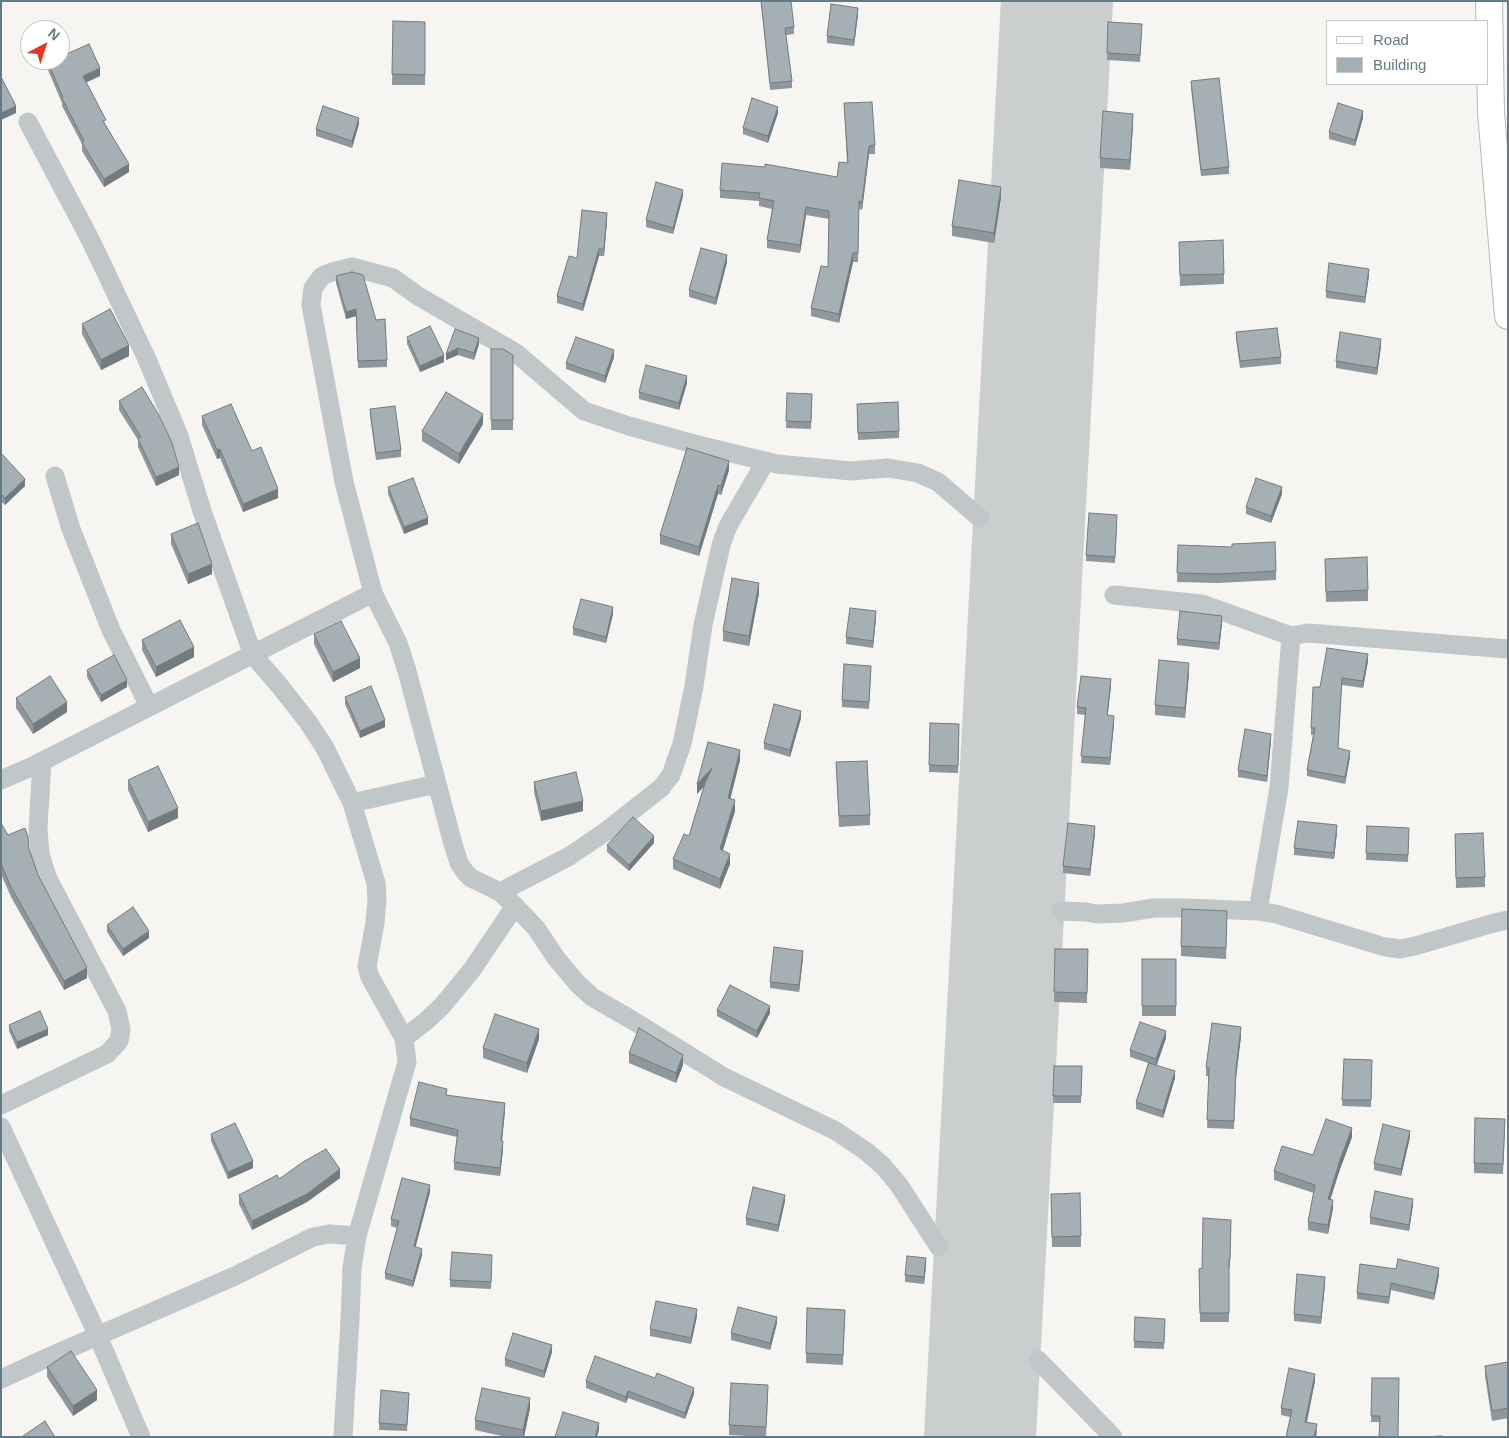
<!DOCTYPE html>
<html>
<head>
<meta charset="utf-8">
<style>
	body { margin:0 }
	#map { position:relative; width:1509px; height:1438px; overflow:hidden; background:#f6f5f2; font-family:Arial,sans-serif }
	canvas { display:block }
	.frame { position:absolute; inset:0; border:2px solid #647a84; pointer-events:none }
	.legend { position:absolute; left:1326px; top:20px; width:162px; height:65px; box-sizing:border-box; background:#fff; border:1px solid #c1cace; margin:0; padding:6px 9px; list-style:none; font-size:15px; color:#647a84 }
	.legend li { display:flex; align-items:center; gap:10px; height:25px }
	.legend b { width:25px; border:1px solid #c1cace }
	.north { position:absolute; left:20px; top:20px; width:50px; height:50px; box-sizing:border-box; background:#fff; border:1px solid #c1cace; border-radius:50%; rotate:40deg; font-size:14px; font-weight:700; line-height:20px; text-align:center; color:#647a84 }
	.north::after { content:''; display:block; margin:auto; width:18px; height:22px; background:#e83620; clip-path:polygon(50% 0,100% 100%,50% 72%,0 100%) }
</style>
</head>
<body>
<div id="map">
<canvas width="1509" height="1438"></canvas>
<div class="frame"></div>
<ul class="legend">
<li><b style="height:6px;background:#fff"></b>Road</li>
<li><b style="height:14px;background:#a5b0b4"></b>Building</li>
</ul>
<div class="north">N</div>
</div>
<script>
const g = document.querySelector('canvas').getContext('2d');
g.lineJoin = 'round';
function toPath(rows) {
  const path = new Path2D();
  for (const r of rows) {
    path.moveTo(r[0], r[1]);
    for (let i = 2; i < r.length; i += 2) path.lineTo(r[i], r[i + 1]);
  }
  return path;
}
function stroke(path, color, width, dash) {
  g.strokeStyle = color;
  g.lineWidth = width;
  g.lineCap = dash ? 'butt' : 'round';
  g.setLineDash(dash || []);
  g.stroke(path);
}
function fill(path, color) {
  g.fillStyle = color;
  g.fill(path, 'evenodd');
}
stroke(toPath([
	[980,1437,1057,1]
]), '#cacecf', 112);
const secondary = toPath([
	[1489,1,1491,112,1508,316]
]);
stroke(secondary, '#b3babd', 28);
stroke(toPath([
	[28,122,91,241,146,357,179,436,202,511,253,655,279,685,308,722,325,748,352,803,376,883,377,899,375,923,367,966,370,977,404,1038,407,1062,357,1236,352,1268,350,1320,343,1437],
	[55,476,71,529,111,630,149,706],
	[1114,595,1202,604,1291,636,1308,633,1508,649],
	[1,780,31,767,373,593],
	[352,803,436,784],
	[500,892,568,857,605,832,661,788,671,775,682,744,694,686,703,625,721,545,728,526,766,461],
	[1061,911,1086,912,1097,914,1123,913,1154,908,1187,908,1258,911,1276,914,1385,947,1400,949,1415,946,1494,923,1508,920],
	[1258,911,1279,788,1291,636],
	[404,1038,426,1021,442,1006,471,971,515,906],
	[1,1105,107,1054,119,1041,121,1029,117,1011,48,879,40,855,38,829,42,761],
	[1,1127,98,1336,141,1437],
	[939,1247,899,1185,883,1166,867,1152,836,1131,724,1077,632,1020,592,997,577,983,556,958,536,928,515,906,500,892,471,878,465,872,459,863,453,844,407,671,398,643,373,593,344,482,311,305,313,288,322,276,332,272,352,267,393,278,418,296,516,353,584,411,629,426,694,444,777,464,851,471,888,468,918,473,938,482,980,518],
	[1038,1360,1113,1437],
	[1,1379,49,1357,235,1276,313,1237,329,1234,357,1236]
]), '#c1c6c8', 19);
stroke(secondary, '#fff', 26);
fill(toPath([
	[761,1,794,27,794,34,786,35,792,81,792,88,770,90],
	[858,14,854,46,827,43,827,36],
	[393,21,425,22,425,85,392,85],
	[1142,30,1140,62,1107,60,1107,53],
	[48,63,100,76,86,82,106,126,129,172,104,187,82,151,82,144,62,106,62,103,48,70],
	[1191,81,1229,167,1229,174,1201,176,1191,88],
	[844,103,875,145,875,154,869,154,862,210,859,209,858,262,853,262,839,323,811,316,811,308,828,267,829,219,806,215,800,253,767,248,767,240,772,209,759,206,759,201,720,198,720,190,837,177,847,163],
	[778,113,768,143,743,134,743,128],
	[1363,118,1355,146,1329,139,1329,132],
	[359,124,352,148,316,136,316,129],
	[1133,124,1130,170,1100,168,1100,158],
	[683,196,673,234,646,227,646,220],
	[1001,197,994,243,952,236,952,226],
	[607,220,604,256,599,256,583,311,557,303,557,296,577,258],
	[1179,242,1224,274,1224,284,1180,286],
	[727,262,716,305,689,297,689,290],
	[1369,275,1365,303,1326,298,1326,291],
	[336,276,387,360,387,367,358,368,356,316,346,319,336,283],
	[82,324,129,356,101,370,82,334],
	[1236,332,1281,357,1281,364,1240,368,1236,339],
	[407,337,444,362,420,372,407,344],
	[479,338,479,344,474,360,458,355,446,360,446,354],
	[1381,346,1377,375,1336,368,1336,361],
	[491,349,513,355,513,430,491,430],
	[614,357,605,383,566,369,566,363],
	[687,383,679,410,639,399,639,392],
	[787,393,812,394,811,429,786,428],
	[119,401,179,475,156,486,138,447,138,440,119,410],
	[370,409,401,450,401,457,376,460,370,416],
	[857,410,899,431,899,438,858,440],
	[202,416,252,451,278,498,243,512,220,458,217,459,202,425],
	[483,424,459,464,422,441,422,431],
	[1,453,25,486,5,505,1,501],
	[729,470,721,495,718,494,699,556,660,544,660,535],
	[388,487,428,524,404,534,388,494],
	[1282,494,1271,523,1246,514,1246,507],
	[1117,522,1115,563,1086,561,1086,555],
	[171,534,212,574,188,584,171,544],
	[1178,545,1232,547,1276,571,1276,580,1218,583,1177,582],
	[1325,559,1368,590,1368,601,1326,602],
	[759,593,749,646,723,641,723,631],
	[613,614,606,643,573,635,573,628],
	[876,618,873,648,846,644,846,637],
	[1222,623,1219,650,1177,645,1177,639],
	[314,634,360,668,333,682,314,644],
	[142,640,194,657,156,677,142,650],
	[1368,661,1363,688,1342,685,1338,748,1350,757,1345,784,1307,776,1307,770,1313,735,1311,735,1311,728,1320,687],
	[87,670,127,687,101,702,87,677],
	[871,673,869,709,842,707,842,700],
	[1189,673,1185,718,1155,715,1155,705],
	[1111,686,1107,715,1114,723,1110,765,1081,763,1085,715,1077,714,1077,707],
	[345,697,385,727,360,738,345,704],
	[16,698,67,712,33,734,16,708],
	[801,718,790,757,764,749,764,743],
	[930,723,959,724,958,773,929,772],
	[1271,740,1267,782,1238,777,1238,770],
	[740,760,730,799,735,811,723,850,730,864,720,889,673,869,673,859,689,836,704,786,697,794,697,784],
	[836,762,870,815,870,825,839,827],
	[128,780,178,818,148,832,128,790],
	[534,782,583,811,541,821,534,792],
	[1,823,8,835,29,849,38,875,87,978,64,990,11,897,1,874],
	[1367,826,1409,828,1408,862,1366,860],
	[1337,832,1334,859,1294,855,1294,848],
	[1095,833,1090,876,1063,873,1063,866],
	[1455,834,1485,877,1485,887,1456,888],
	[654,843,629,871,607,852,607,845],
	[1227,921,1226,959,1181,956,1181,946],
	[107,925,149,938,123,956,107,932],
	[1055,949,1088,949,1087,1003,1054,1002],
	[803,958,799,992,770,988,770,982],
	[1142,959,1176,959,1176,1016,1142,1016],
	[717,1010,770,1013,757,1038,717,1016],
	[9,1025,48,1035,17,1049,9,1031],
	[1241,1036,1236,1078,1234,1129,1207,1128,1209,1076,1206,1076,1206,1067],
	[1166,1038,1157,1065,1175,1078,1163,1118,1136,1109,1136,1102,1148,1063,1130,1057,1130,1050],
	[539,1039,527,1073,483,1058,483,1048],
	[629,1053,683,1065,676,1083,629,1063],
	[1344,1059,1372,1060,1371,1107,1342,1106],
	[1082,1066,1081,1103,1053,1103,1053,1096],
	[447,1096,505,1111,502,1141,503,1149,500,1176,454,1170,454,1162,457,1137,410,1126,410,1118],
	[1505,1129,1503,1174,1474,1173,1474,1163],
	[211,1134,253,1168,228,1179,211,1141],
	[1352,1137,1340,1169,1330,1199,1333,1208,1328,1234,1308,1230,1308,1222,1314,1193,1274,1180,1274,1171,1313,1155],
	[1410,1137,1401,1176,1374,1170,1374,1163],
	[340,1178,307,1202,252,1230,239,1204,239,1195,279,1179],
	[430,1192,415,1247,422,1255,413,1287,385,1279,385,1273,397,1228,391,1226,391,1219],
	[1051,1194,1081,1236,1081,1247,1052,1247],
	[785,1201,778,1232,746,1225,746,1218],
	[1413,1205,1409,1231,1370,1224,1370,1217],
	[1231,1220,1230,1267,1229,1267,1229,1322,1200,1322,1199,1269,1202,1268],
	[492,1262,491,1289,450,1287,450,1280],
	[1360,1264,1439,1275,1434,1300,1391,1290,1389,1304,1357,1299,1357,1293],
	[926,1265,924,1284,905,1282,905,1275],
	[1325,1284,1321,1324,1294,1321,1294,1314],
	[845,1310,843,1365,806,1363,806,1353],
	[697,1316,691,1344,650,1336,650,1329],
	[1165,1319,1164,1349,1134,1348,1134,1341],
	[777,1323,770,1350,731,1340,731,1333],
	[552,1352,544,1378,505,1366,505,1359],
	[1508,1362,1508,1418,1492,1421,1485,1376,1485,1366],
	[47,1367,97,1400,73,1416,47,1377],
	[1372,1378,1399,1378,1380,1422,1371,1422],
	[586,1381,694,1394,685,1419,628,1398,626,1403,586,1388],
	[1315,1381,1307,1422,1317,1431,1316,1437,1286,1437,1290,1417,1281,1415,1281,1408],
	[768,1396,766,1437,729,1435,729,1425],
	[409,1399,407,1431,379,1430,379,1423],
	[530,1408,524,1437,506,1437,475,1430,475,1420]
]), '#8e979b');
fill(toPath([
	[858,8,858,14,854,46,854,40],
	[100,68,100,76,83,84,83,76],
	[16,106,16,113,1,120,1,113],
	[778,107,778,113,768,143,768,136],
	[1363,111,1363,118,1355,146,1355,140],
	[1133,114,1133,124,1130,170,1130,160],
	[359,118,359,124,352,148,352,141],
	[869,146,869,154,862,210,862,202],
	[129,164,129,172,104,187,104,179],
	[1001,187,1001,197,994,243,994,233],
	[683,190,683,196,673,234,673,228],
	[806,207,806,215,800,253,800,245],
	[607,213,607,220,604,256,604,249],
	[599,249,599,256,583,311,583,304],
	[853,253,853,262,839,323,839,314],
	[727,255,727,262,716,305,716,298],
	[1369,269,1369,275,1365,303,1365,297],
	[356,309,356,316,346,319,346,312],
	[479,338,479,344,474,360,474,353],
	[1381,339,1381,346,1377,375,1377,368],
	[129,345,129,356,101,370,101,360],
	[458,348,458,355,446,360,446,354],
	[614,350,614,357,605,383,605,376],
	[444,355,444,362,420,372,420,366],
	[687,376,687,383,679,410,679,403],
	[483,414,483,424,459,464,459,454],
	[220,449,220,458,217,459,217,450],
	[729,461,729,470,721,495,721,486],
	[179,467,179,475,156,486,156,477],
	[25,479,25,486,5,505,5,498],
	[718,485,718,494,699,556,699,547],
	[1282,487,1282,494,1271,523,1271,516],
	[278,489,278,498,243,512,243,504],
	[428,518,428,524,404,534,404,527],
	[212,564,212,574,188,584,188,574],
	[759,583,759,593,749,646,749,636],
	[613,607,613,614,606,643,606,637],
	[876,611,876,618,873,648,873,641],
	[1222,616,1222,623,1219,650,1219,643],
	[194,647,194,657,156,677,156,667],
	[1368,654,1368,661,1363,688,1363,681],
	[360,658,360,668,333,682,333,672],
	[1189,663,1189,673,1185,718,1185,708],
	[1111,679,1111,686,1107,722,1107,715],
	[127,680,127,687,101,702,101,695],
	[67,702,67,712,33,734,33,724],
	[801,711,801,718,790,757,790,750],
	[1114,716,1114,723,1110,765,1110,758],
	[385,720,385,727,360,738,360,731],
	[1271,734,1271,740,1267,782,1267,776],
	[740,750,740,760,728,808,728,798],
	[1350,751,1350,757,1345,784,1345,777],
	[712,768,712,778,697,794,697,784],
	[735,800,735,811,720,859,720,849],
	[583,801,583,811,541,821,541,811],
	[178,808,178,818,148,832,148,822],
	[1337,825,1337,832,1334,859,1334,853],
	[1095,826,1095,833,1090,876,1090,869],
	[654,836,654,843,629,871,629,865],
	[730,854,730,864,720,889,720,879],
	[149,931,149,938,123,956,123,949],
	[803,951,803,958,799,992,799,985],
	[87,968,87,978,64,990,64,981],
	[770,1006,770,1013,757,1038,757,1031],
	[1241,1027,1241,1036,1236,1078,1234,1129,1236,1069],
	[48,1029,48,1035,17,1049,17,1042],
	[539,1029,539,1039,527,1073,527,1063],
	[1166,1031,1166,1038,1156,1066,1156,1059],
	[683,1055,683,1065,676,1083,676,1073],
	[1175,1071,1175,1078,1163,1118,1163,1111],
	[505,1103,505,1111,501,1149,501,1141],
	[1352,1128,1352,1137,1340,1169,1328,1207,1328,1199,1340,1160],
	[1410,1131,1410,1137,1401,1176,1401,1169],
	[503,1141,503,1149,500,1176,500,1168],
	[253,1161,253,1168,228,1179,228,1172],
	[340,1169,340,1178,307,1202,252,1230,252,1221],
	[430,1185,430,1192,414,1253,414,1246],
	[785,1195,785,1201,778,1232,778,1225],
	[1413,1199,1413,1205,1409,1231,1409,1225],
	[1333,1200,1333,1208,1328,1234,1328,1225],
	[422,1249,422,1255,413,1287,413,1281],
	[926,1258,926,1265,924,1284,924,1277],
	[1439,1268,1439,1275,1434,1300,1434,1293],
	[1325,1277,1325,1284,1321,1324,1321,1317],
	[697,1309,697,1316,691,1344,691,1338],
	[777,1317,777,1323,770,1350,770,1343],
	[552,1345,552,1352,544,1378,544,1371],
	[1315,1374,1315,1381,1305,1429,1305,1422],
	[694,1388,694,1394,685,1419,685,1413],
	[97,1390,97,1400,73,1416,73,1406],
	[628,1391,628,1398,626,1403,626,1397],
	[530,1398,530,1408,524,1437,523,1437,523,1430],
	[599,1423,599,1430,597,1437,595,1437],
	[1317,1424,1316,1437,1314,1437]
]), '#747b7e');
const building = toPath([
	[761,1,791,1,794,27,785,28,792,81,770,83,761,1],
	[831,4,858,8,854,40,827,36,831,4],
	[393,21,425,22,425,75,392,74,393,21],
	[1108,22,1142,24,1140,55,1107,53,1108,22],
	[89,44,100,68,83,76,106,120,103,121,129,164,104,179,82,143,84,141,62,98,63,97,48,63,53,60,60,60,60,57,89,44],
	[1,77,16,106,1,113,1,77],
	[1219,78,1229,167,1201,170,1191,81,1219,78],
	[752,98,778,107,768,136,743,128,752,98],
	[872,102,875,145,869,146,862,202,859,201,858,253,853,253,839,314,811,308,821,266,828,267,829,211,806,207,800,245,767,240,774,201,759,198,760,193,720,190,722,163,765,167,765,164,837,177,839,162,848,163,844,103,872,102],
	[1338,103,1363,111,1355,140,1329,132,1338,103],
	[323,106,359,118,352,141,316,129,323,106],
	[1103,111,1133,114,1130,160,1100,158,1103,111],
	[959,180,1001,187,994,233,952,226,959,180],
	[656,182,683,190,673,228,646,220,656,182],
	[582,210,607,213,604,249,599,249,583,304,557,296,569,256,577,258,582,210],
	[1223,240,1224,274,1180,275,1179,242,1223,240],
	[701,248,727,255,716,298,689,290,701,248],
	[1329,263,1369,269,1365,297,1326,291,1329,263],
	[352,272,363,275,376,320,385,319,387,360,358,361,356,309,346,312,336,276,352,272],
	[110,309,129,345,101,360,82,324,110,309],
	[430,326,444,355,420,366,407,337,430,326],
	[1277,328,1281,357,1240,361,1236,332,1277,328],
	[455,329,479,338,474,353,458,348,446,354,455,329],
	[1340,332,1381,339,1377,368,1336,361,1340,332],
	[576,337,614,350,605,376,566,363,576,337],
	[491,349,503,349,513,355,513,420,491,420,491,349],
	[646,365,687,376,679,403,639,392,646,365],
	[142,387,159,415,172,443,179,467,156,477,138,439,141,437,119,401,142,387],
	[446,392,483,414,459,454,422,431,446,392],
	[787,393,812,394,811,422,786,421,787,393],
	[898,402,899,431,858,433,857,404,898,402],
	[231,404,252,451,261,447,278,489,243,504,220,449,217,450,202,416,231,404],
	[395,406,401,450,376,453,370,409,395,406],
	[687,448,729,461,721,486,718,485,699,547,660,535,687,448],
	[1,453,25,479,5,498,1,494,1,453],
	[413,478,428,518,404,527,388,487,413,478],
	[1256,478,1282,487,1271,516,1246,507,1256,478],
	[1089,513,1117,515,1115,557,1086,555,1089,513],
	[198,523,212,564,188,574,171,534,198,523],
	[1275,542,1276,571,1218,574,1177,573,1178,545,1232,547,1232,544,1275,542],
	[1367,557,1368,590,1326,592,1325,559,1367,557],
	[732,578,759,583,749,636,723,631,732,578],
	[581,599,613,607,606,637,573,628,581,599],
	[850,608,876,611,873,641,846,637,850,608],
	[1180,611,1222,616,1219,643,1177,639,1180,611],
	[180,620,194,647,156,667,142,640,180,620],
	[341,621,360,658,333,672,314,634,341,621],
	[1327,648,1368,654,1363,681,1342,678,1338,748,1350,751,1345,777,1307,770,1315,728,1311,728,1313,687,1320,687,1327,648],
	[114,655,127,680,101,695,87,670,114,655],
	[1159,660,1189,663,1185,708,1155,705,1159,660],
	[844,664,871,666,869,702,842,700,844,664],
	[50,676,67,702,33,724,16,698,50,676],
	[1081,676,1111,679,1107,715,1114,716,1110,758,1081,756,1086,708,1077,707,1081,676],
	[371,686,385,720,360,731,345,697,371,686],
	[774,704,801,711,790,750,764,743,774,704],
	[930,723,959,724,958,766,929,765,930,723],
	[1245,729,1271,734,1267,776,1238,770,1245,729],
	[708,742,740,750,728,798,735,800,720,849,730,854,720,879,673,859,684,834,689,836,705,783,712,768,697,784,708,742],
	[867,761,870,815,839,816,836,762,867,761],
	[158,766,178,808,148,822,128,780,158,766],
	[576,772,583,801,541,811,534,782,576,772],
	[633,817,654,836,629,865,607,845,633,817],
	[1298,821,1337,825,1334,853,1294,848,1298,821],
	[1,823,8,835,25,828,28,836,29,849,38,875,87,968,64,981,11,887,1,864,1,823],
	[1068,823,1095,826,1090,869,1063,866,1068,823],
	[1367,826,1409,828,1408,855,1366,853,1367,826],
	[1483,833,1485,877,1456,878,1455,834,1483,833],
	[133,907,149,931,123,949,107,925,133,907],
	[1182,909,1227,911,1226,948,1181,946,1182,909],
	[774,947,803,951,799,985,770,982,774,947],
	[1055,949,1088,949,1087,993,1054,992,1055,949],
	[1142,959,1176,959,1176,1006,1142,1006,1142,959],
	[730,985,770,1006,757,1031,717,1010,730,985],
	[40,1011,48,1029,17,1042,9,1025,40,1011],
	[495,1014,539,1029,527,1063,483,1048,495,1014],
	[1140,1022,1166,1031,1156,1059,1130,1050,1140,1022],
	[1212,1023,1241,1027,1236,1069,1234,1121,1207,1120,1209,1068,1206,1067,1212,1023],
	[639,1028,683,1055,676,1073,629,1053,639,1028],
	[1344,1059,1372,1060,1371,1100,1342,1100,1344,1059],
	[1149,1063,1175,1071,1163,1111,1136,1102,1149,1063],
	[1054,1066,1082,1066,1081,1096,1053,1096,1054,1066],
	[419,1082,447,1089,446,1095,505,1103,501,1141,503,1141,500,1168,454,1162,458,1130,410,1118,419,1082],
	[1475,1118,1505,1119,1503,1164,1474,1163,1475,1118],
	[1326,1119,1352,1128,1340,1160,1328,1199,1333,1200,1328,1225,1308,1222,1315,1185,1274,1171,1282,1146,1313,1155,1326,1119],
	[235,1123,253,1161,228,1172,211,1134,235,1123],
	[1383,1124,1410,1131,1401,1169,1374,1163,1383,1124],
	[326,1149,340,1169,307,1194,252,1221,239,1195,277,1175,279,1179,303,1162,326,1149],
	[402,1178,430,1185,414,1246,422,1249,413,1281,385,1273,399,1221,391,1219,402,1178],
	[753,1187,785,1195,778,1225,746,1218,753,1187],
	[1375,1191,1413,1199,1409,1225,1370,1217,1375,1191],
	[1080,1193,1081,1236,1052,1237,1051,1194,1080,1193],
	[1203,1218,1231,1220,1230,1259,1229,1259,1229,1313,1200,1313,1199,1269,1202,1268,1203,1218],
	[452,1252,492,1255,491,1282,450,1280,452,1252],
	[907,1256,926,1258,924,1277,905,1275,907,1256],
	[1398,1259,1439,1268,1434,1293,1391,1283,1389,1297,1357,1293,1360,1264,1396,1269,1398,1259],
	[1297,1274,1325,1277,1321,1317,1294,1314,1297,1274],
	[656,1301,697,1309,691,1338,650,1329,656,1301],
	[738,1307,777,1317,770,1343,731,1333,738,1307],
	[807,1308,845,1310,843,1355,806,1353,807,1308],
	[1135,1317,1165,1319,1164,1343,1134,1341,1135,1317],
	[513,1333,552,1345,544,1371,505,1359,513,1333],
	[71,1351,97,1390,73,1406,47,1367,71,1351],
	[595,1356,655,1378,657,1373,694,1388,685,1413,628,1391,626,1397,586,1381,595,1356],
	[1508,1362,1508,1408,1492,1411,1485,1366,1508,1362],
	[1289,1368,1315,1374,1305,1422,1317,1424,1314,1437,1286,1437,1292,1410,1281,1408,1289,1368],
	[1372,1378,1399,1378,1398,1437,1379,1437,1380,1416,1371,1416,1372,1378],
	[731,1383,768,1385,766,1427,729,1425,731,1383],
	[482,1388,530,1398,523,1430,475,1420,482,1388],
	[381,1390,409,1393,407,1425,379,1423,381,1390],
	[563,1412,599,1423,595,1437,555,1437,563,1412],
	[45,1421,55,1437,23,1437,23,1436,45,1421],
	[1441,1436,1441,1437,1422,1437,1441,1436]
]);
fill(building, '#a5b0b4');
stroke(building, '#747b7e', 1);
</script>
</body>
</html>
